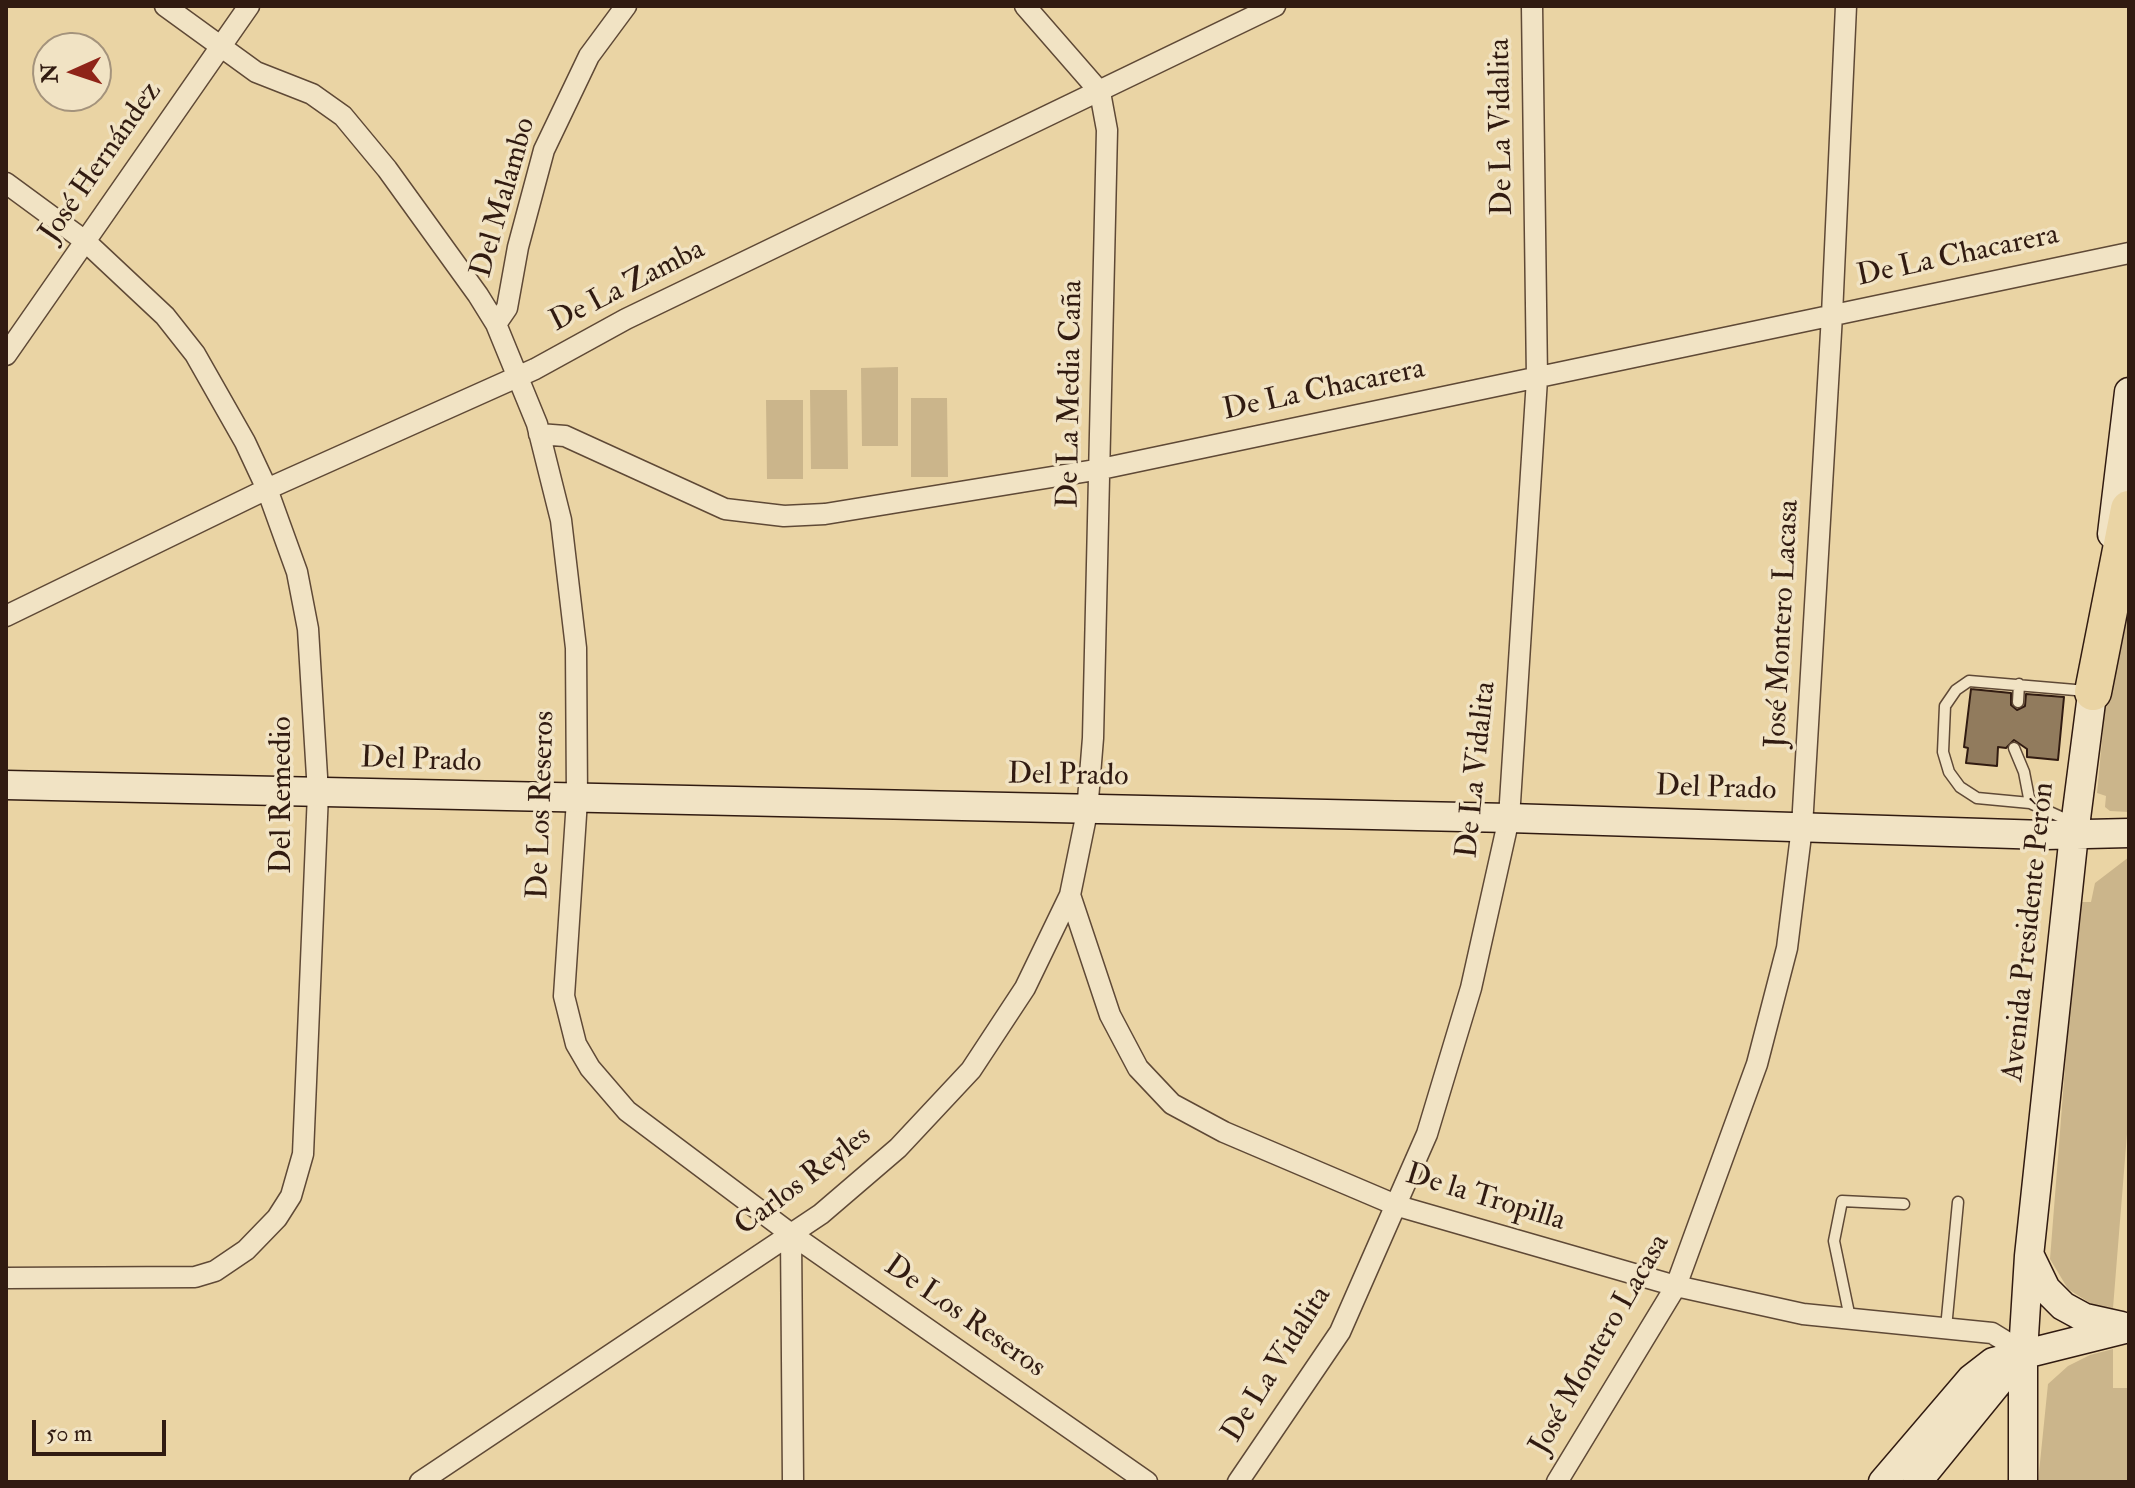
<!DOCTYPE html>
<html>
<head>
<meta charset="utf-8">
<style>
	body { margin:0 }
	#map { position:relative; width:2135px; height:1488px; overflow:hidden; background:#ead4a4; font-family:"IM FELL Double Pica",serif }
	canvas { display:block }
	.frame { position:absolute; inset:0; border:8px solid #311b11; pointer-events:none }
	.north { position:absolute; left:32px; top:32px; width:80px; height:80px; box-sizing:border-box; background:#f1e3c4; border:2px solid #a4937c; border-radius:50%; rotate:267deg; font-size:22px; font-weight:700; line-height:32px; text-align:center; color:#311b11 }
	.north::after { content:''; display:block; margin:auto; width:28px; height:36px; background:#8f2418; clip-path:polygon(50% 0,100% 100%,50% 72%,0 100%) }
	.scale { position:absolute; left:32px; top:1420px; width:134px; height:36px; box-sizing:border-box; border:4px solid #311b11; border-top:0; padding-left:10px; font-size:24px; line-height:28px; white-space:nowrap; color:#311b11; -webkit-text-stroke:6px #f1e3c4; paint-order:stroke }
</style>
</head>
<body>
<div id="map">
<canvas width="2135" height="1488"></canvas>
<div class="frame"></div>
<div class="north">N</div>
<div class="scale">50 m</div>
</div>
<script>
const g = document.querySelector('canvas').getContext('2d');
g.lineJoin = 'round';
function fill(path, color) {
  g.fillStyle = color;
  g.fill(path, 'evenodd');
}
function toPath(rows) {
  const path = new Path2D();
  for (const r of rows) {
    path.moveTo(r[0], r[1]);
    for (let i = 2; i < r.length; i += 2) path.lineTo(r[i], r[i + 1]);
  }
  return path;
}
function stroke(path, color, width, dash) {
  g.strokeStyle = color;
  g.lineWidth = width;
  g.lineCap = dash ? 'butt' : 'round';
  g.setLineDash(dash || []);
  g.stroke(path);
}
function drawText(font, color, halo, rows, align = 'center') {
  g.font = font + ' "IM FELL Double Pica",serif';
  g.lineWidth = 7;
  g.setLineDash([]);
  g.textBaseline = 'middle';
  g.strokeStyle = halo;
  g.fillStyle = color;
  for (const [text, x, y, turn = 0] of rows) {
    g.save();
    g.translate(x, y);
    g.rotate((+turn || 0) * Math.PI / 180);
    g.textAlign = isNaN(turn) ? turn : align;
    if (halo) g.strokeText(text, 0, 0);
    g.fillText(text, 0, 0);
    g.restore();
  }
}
fill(toPath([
	[898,367,898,446,862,446,861,368],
	[810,390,847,390,848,469,811,469],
	[911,398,947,398,948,477,911,477],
	[766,400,803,400,803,479,767,479],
	[2129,557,2129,812,2110,811,2105,807,2106,796,2097,793,2106,699],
	[2129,857,2129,1109,2113,1308,2093,1305,2068,1289,2050,1259,2078,902,2091,902,2095,883],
	[2113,1349,2113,1388,2129,1388,2129,1482,2038,1482,2048,1384,2068,1366,2090,1355]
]), '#cbb58b');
const building = toPath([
	[1971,689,2011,693,2011,705,2017,710,2025,706,2026,694,2064,697,2058,760,2027,757,2027,749,2014,740,2006,748,1998,747,1997,766,1966,763,1968,748,1964,747,1971,689]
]);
fill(building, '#917b5d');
stroke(building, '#311b11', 2);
const lane = toPath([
	[2018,702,2019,684],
	[2014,748,2024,772,2030,803],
	[2074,823,2030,803,1977,798,1960,787,1949,772,1943,752,1945,706,1956,690,1969,681,2087,691],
	[1850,1318,1834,1241,1842,1201,1904,1204],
	[1946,1328,1958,1202]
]);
const street = toPath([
	[165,6,256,72,312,94,343,116,387,169,478,295,496,324,537,424,561,520,576,648,577,800,564,996,576,1044,590,1068,627,1111,791,1234,1147,1482],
	[6,183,85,241,165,316,195,354,245,442,267,489,297,572,308,629,318,793,303,1154,291,1196,277,1218,246,1250,215,1271,195,1277,6,1278],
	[496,324,507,308,518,247,544,150,589,56,626,6],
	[6,355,249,6],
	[539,434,565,436,725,509,784,516,825,514,1101,469,2129,253],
	[6,616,267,489,535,369,626,319,1275,6],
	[1070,895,1110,1015,1138,1068,1172,1104,1224,1132,1398,1206,1676,1286,1803,1314,1992,1333,2023,1352],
	[791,1234,793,1482],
	[420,1482,821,1214,898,1148,971,1070,1025,988,1070,895,1087,812,1093,738,1107,130,1100,92,1025,6],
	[1238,1482,1340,1332,1427,1134,1471,988,1509,818,1537,379,1532,6],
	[1557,1482,1676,1286,1757,1064,1787,948,1802,827,1832,315,1846,6]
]);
const secondary = toPath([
	[2112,534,2129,392],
	[6,785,1509,818,2045,835,2129,833],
	[2030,1256,2046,1289,2063,1306,2085,1318,2121,1326],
	[1883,1482,1971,1379,1993,1362,2129,1328],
	[1917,1482,2023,1352],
	[2023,1482,2023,1352,2029,1256,2074,834,2095,671]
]);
const highway = toPath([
	[2093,692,2129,509]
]);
stroke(lane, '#5f4936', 13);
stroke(street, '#5f4936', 23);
stroke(secondary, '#311b11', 31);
stroke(highway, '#311b11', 39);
stroke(lane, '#f1e3c4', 10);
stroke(street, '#f1e3c4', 20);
stroke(secondary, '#f1e3c4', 28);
stroke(highway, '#ead4a4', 36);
drawText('30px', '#311b11', '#f1e3c4', [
	["De La Vidalita",1503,127,-91],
	["José Hernández",102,163,-55],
	["Del Malambo",505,198,-74],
	["De La Chacarera",1958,257,-12],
	["De La Zamba",628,287,-27],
	["De La Chacarera",1324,391,-12],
	["De La Media Caña",1072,394,-89],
	["José Montero Lacasa",1784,624,-87],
	["Del Prado",421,762,2],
	["De La Vidalita",1478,770,-84],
	["Del Prado",1068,777,1],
	["Del Prado",1716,790,2],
	["Del Remedio",284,795,-90],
	["De Los Reseros",543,805,-88],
	["Avenida Presidente Perón",2030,932,-84],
	["Carlos Reyles",804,1182,-37],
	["De la Tropilla",1485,1199,17],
	["De Los Reseros",964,1318,35],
	["José Montero Lacasa",1601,1345,-60],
	["De La Vidalita",1278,1365,-58]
]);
</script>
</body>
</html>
